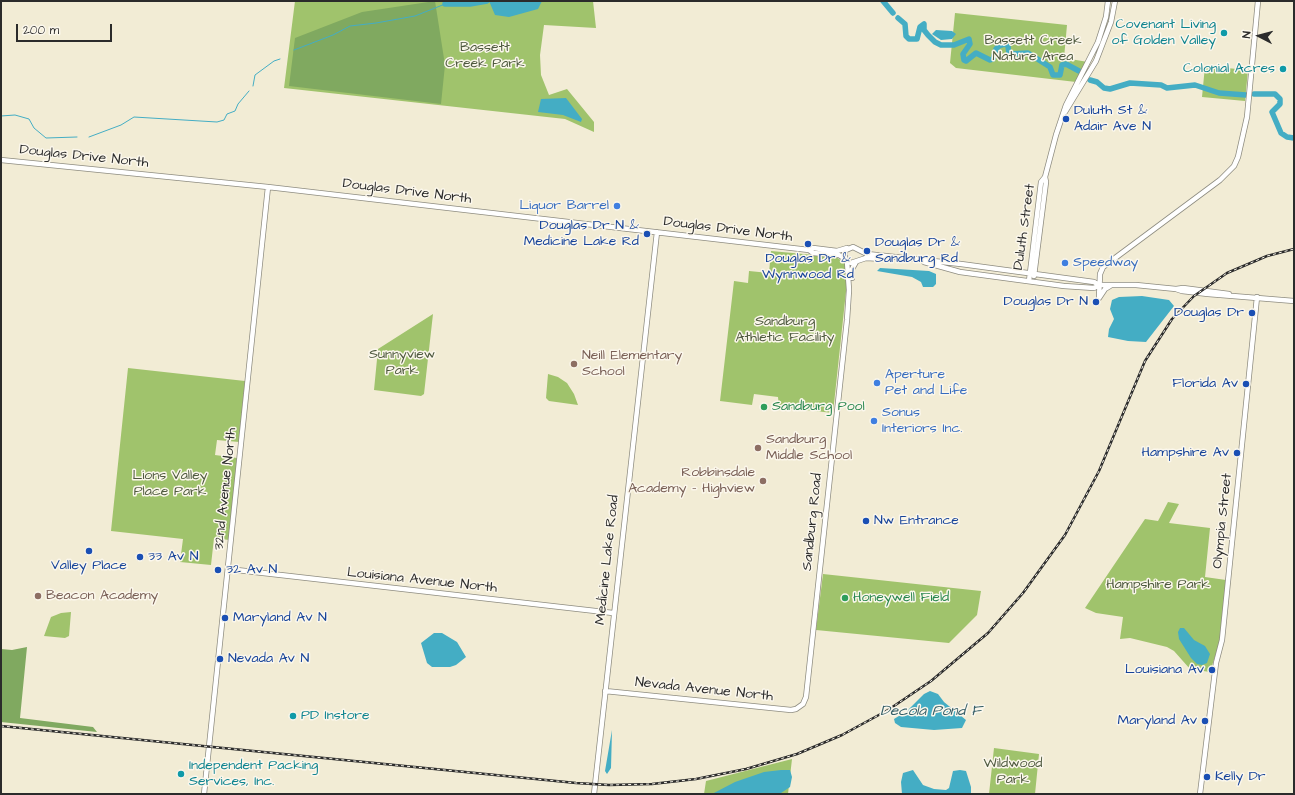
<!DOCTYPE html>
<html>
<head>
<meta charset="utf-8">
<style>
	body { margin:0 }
	#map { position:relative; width:1295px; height:795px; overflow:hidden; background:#f2ecd5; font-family:"Architects Daughter",sans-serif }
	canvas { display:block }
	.frame { position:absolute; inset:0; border:2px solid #2b2b2b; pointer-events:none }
	.north { position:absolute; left:1239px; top:16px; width:40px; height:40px; -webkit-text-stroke:3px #fbf7ec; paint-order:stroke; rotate:276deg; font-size:11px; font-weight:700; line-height:16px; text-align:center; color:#2b2b2b }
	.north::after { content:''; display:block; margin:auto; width:14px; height:18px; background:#2b2b2b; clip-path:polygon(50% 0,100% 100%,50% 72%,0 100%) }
	.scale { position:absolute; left:16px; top:24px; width:96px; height:18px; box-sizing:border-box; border:2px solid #2b2b2b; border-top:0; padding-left:5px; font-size:12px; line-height:14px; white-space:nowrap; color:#2b2b2b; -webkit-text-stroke:3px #fbf7ec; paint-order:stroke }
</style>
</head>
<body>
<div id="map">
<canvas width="1295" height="795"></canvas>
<div class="frame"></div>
<div class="north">N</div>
<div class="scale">200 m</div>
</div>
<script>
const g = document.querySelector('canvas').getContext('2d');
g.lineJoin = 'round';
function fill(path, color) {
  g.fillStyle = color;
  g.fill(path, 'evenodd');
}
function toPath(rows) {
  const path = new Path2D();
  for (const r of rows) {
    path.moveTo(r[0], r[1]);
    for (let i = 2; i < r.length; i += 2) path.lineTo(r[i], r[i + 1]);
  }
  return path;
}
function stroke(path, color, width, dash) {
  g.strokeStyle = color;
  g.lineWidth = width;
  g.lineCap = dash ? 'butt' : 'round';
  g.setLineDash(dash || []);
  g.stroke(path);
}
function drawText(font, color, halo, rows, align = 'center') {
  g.font = font + ' "Architects Daughter",sans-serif';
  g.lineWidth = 3;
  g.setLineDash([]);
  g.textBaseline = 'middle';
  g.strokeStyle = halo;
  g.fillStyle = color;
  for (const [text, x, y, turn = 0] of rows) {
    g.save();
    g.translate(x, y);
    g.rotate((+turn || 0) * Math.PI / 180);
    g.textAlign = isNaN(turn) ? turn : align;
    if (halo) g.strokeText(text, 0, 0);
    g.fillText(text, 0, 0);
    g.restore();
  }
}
fill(toPath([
	[295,1,593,1,596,28,544,25,540,55,541,75,549,95,567,89,594,122,594,132,565,119,284,88],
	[955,13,1067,25,1064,58,1088,62,1076,82,956,68,950,63],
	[1205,66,1248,70,1245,101,1202,97],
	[771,251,836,257,845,263,847,282,833,413,779,407,778,397,754,394,752,405,720,401,734,281,748,283,749,271,769,273],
	[433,314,424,394,421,396,374,390,378,349],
	[128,368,245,381,239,442,217,440,215,455,237,458,229,540,214,538,211,565,180,562,183,539,111,531],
	[548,374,558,377,567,383,574,394,578,405,549,401,546,398],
	[1168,502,1179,504,1169,523,1210,528,1205,577,1226,580,1220,641,1210,672,1190,669,1174,651,1167,647,1130,638,1120,639,1123,617,1096,613,1085,608,1145,519,1158,521],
	[823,574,981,591,977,615,949,643,816,630],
	[71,612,69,636,65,638,44,636,51,617,61,613],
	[994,748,1039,754,1035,794,989,794],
	[792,759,788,794,704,794,706,781]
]), '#a0c36c');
fill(toPath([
	[435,1,445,65,441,104,289,86,295,38,362,12],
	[27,647,20,718,93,727,97,732,1,722,1,649,12,650]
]), '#80a960');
fill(toPath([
	[489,1,542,1,538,9,509,17,495,15],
	[936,30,952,31,956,34,952,39,941,40,932,34],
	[566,98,582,119,581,122,563,115,538,112,541,99],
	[880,268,929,271,936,274,936,284,933,287,923,287,921,282,912,277,877,271],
	[1142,296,1169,300,1174,306,1146,342,1128,341,1108,337,1109,329,1114,319,1110,309,1112,300,1119,297],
	[1180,628,1184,628,1194,640,1205,646,1210,654,1207,663,1202,665,1197,664,1191,658,1179,639,1178,632],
	[434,633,442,633,457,642,466,657,456,665,450,667,432,667,427,663,421,643],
	[930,691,938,694,944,702,966,720,962,728,934,730,901,727,895,723,894,719,907,711,924,694],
	[612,730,611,768,607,774,605,771],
	[781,770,790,770,792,777,790,787,781,793,712,794,735,782,764,772],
	[913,770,923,785,934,789,946,790,949,788,953,771,960,770,966,771,971,787,971,794,902,794,901,782,903,773]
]), '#44adc4');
stroke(toPath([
	[294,50,333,35,350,26,376,23,415,16,445,4],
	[253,86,255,75,274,61,280,59],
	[1,116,15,115,29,119,34,128,46,138,77,137],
	[89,137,121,125,134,117,217,122,224,120,227,114,235,111,238,104,249,91]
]), '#44adc4', 1);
stroke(toPath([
	[883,1,893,13],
	[445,4,470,4,487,1],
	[898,18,905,24,906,36,909,39,917,39,920,27,924,24,924,30,928,35,935,42,941,45,954,45,969,39,970,44,963,54,964,60,966,61,976,53,990,60,993,59,996,49,999,46,1005,44,1008,46,1009,54,1028,53,1050,67,1053,75,1060,75,1062,65,1066,64,1079,71],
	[1090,80,1097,82,1104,88,1110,89,1130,83,1161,85,1167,88,1195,85,1219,93,1246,95],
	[1254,94,1275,94,1280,99,1280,104,1272,112,1281,133,1287,137,1294,138]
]), '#44adc4', 5.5);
const minor = toPath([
	[1065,112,1096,61,1111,22,1115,1],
	[1,160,268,187,809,250,813,248,837,251,847,248],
	[809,250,813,253,839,255,851,263,866,258,883,259,886,257],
	[846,260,844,254,846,250,853,247,867,254,961,264,1094,282,1099,285],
	[924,262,960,272,1064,286,1094,288,1099,285,1136,285,1176,289],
	[1034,276,1046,182,1045,177],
	[852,278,852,269,856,262],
	[1029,281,1041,182,1045,177,1056,135,1066,105,1098,42,1106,17,1108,1],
	[1229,294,1183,288,1176,289,1182,291,1208,294,1294,301],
	[1099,298,1100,274,1103,267,1220,180,1234,166,1238,157,1247,117,1258,1],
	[1099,298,1105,289,1110,286],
	[228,569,613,613],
	[605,691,791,710,796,709,803,704,806,697,847,320,849,290,847,261],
	[204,794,268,187],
	[594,794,657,232],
	[1200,794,1216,663,1222,640,1257,297]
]);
stroke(minor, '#8e8c80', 6);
stroke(minor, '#fff', 4.5);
const rail = toPath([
	[1,726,576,783,609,785,652,784,696,779,746,769,797,754,842,735,888,710,931,681,988,633,1023,593,1065,535,1099,471,1145,361,1172,319,1194,296,1227,273,1267,256,1294,249]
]);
stroke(rail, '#2b2b2b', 2.5);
stroke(rail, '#fbf7ec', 1, [3]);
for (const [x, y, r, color] of [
	[1224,33,4,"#0f9aa8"],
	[1283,69,4,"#0f9aa8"],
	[1066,119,4,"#1a4fb4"],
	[617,206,4,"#3f7fe0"],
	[647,234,4,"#1a4fb4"],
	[808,244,4,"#1a4fb4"],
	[867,251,4,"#1a4fb4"],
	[1065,263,4,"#3f7fe0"],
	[1096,302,4,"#1a4fb4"],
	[1252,313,4,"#1a4fb4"],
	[574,364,4,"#8d6e63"],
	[877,383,4,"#3f7fe0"],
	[1246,384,4,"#1a4fb4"],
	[764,407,4,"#2e9e5b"],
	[874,421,4,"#3f7fe0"],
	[758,448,4,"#8d6e63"],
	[1237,453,4,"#1a4fb4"],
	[763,481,4,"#8d6e63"],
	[866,521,4,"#1a4fb4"],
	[89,551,4,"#1a4fb4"],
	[140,557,4,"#1a4fb4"],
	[218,570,4,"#1a4fb4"],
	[38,596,4,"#8d6e63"],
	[845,598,4,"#2e9e5b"],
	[225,618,4,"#1a4fb4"],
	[220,659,4,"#1a4fb4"],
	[1212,670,4,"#1a4fb4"],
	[293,716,4,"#0f9aa8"],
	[1205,721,4,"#1a4fb4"],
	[181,774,4,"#0f9aa8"],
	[1207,777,4,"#1a4fb4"]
]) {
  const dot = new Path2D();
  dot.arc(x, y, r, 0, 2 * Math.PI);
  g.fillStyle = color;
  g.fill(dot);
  stroke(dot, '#fbf7ec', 1.5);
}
drawText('14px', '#0d838f', '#fbf7ec', [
	["Covenant Living",1216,25],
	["of Golden Valley",1216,41],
	["Colonial Acres",1275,69],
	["PD Instore",301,716,"left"],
	["Independent Packing",189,766,"left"],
	["Services, Inc.",189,782,"left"]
], 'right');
drawText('14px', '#4e593e', '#fbf7ec', [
	["Bassett Creek",1033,41],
	["Nature Area",1033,57],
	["Bassett",485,48],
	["Creek Park",485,64],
	["Sandburg",785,322],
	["Athletic Facility",785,338],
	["Sunnyview",402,355],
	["Park",402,371],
	["Lions Valley",170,476],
	["Place Park",170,492],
	["Hampshire Park",1158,585],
	["Wildwood",1013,764],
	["Park",1013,780]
]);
drawText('14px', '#164399', '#fbf7ec', [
	["Duluth St &",1074,111],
	["Adair Ave N",1074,127],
	["Douglas Dr N &",639,226,"right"],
	["Medicine Lake Rd",639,242,"right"],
	["Douglas Dr &",875,243],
	["Sandburg Rd",875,259],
	["Douglas Dr &",808,259,"center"],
	["Wynnwood Rd",808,275,"center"],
	["Douglas Dr N",1088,302,"right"],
	["Douglas Dr",1244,313,"right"],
	["Florida Av",1238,384,"right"],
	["Hampshire Av",1229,453,"right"],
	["Nw Entrance",874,521],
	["33 Av N",148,557],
	["Valley Place",89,566,"center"],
	["32 Av N",226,570],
	["Maryland Av N",233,618],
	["Nevada Av N",228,659],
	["Louisiana Av",1204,670,"right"],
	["Maryland Av",1197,721,"right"],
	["Kelly Dr",1215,777]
], 'left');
drawText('14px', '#2b2b2b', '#fbf7ec', [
	["Douglas Drive North",84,157,6],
	["Douglas Drive North",407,192,7],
	["Duluth Street",1025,227,-82],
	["Douglas Drive North",728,230,7],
	["32nd Avenue North",226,489,-84],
	["Olympia Street",1223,521,-84],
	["Sandburg Road",813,522,-84],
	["Medicine Lake Road",608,560,-84],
	["Louisiana Avenue North",422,581,6],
	["Nevada Avenue North",704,690,6]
]);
drawText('14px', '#366cbe', '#fbf7ec', [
	["Liquor Barrel",609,206,"right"],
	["Speedway",1073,263],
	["Aperture",885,375],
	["Pet and Life",885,391],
	["Sonus",882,413],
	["Interiors Inc.",882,429]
], 'left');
drawText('14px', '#785e54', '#fbf7ec', [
	["Neill Elementary",582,356],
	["School",582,372],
	["Sandburg",766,440],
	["Middle School",766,456],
	["Robbinsdale",755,473,"right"],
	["Academy - Highview",755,489,"right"],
	["Beacon Academy",46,596]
], 'left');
drawText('14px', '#27864d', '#fbf7ec', [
	["Sandburg Pool",772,407],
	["Honeywell Field",853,598]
], 'left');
drawText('italic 15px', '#355f68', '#fbf7ec', [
	["Decola Pond F",931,712]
]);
</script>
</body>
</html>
